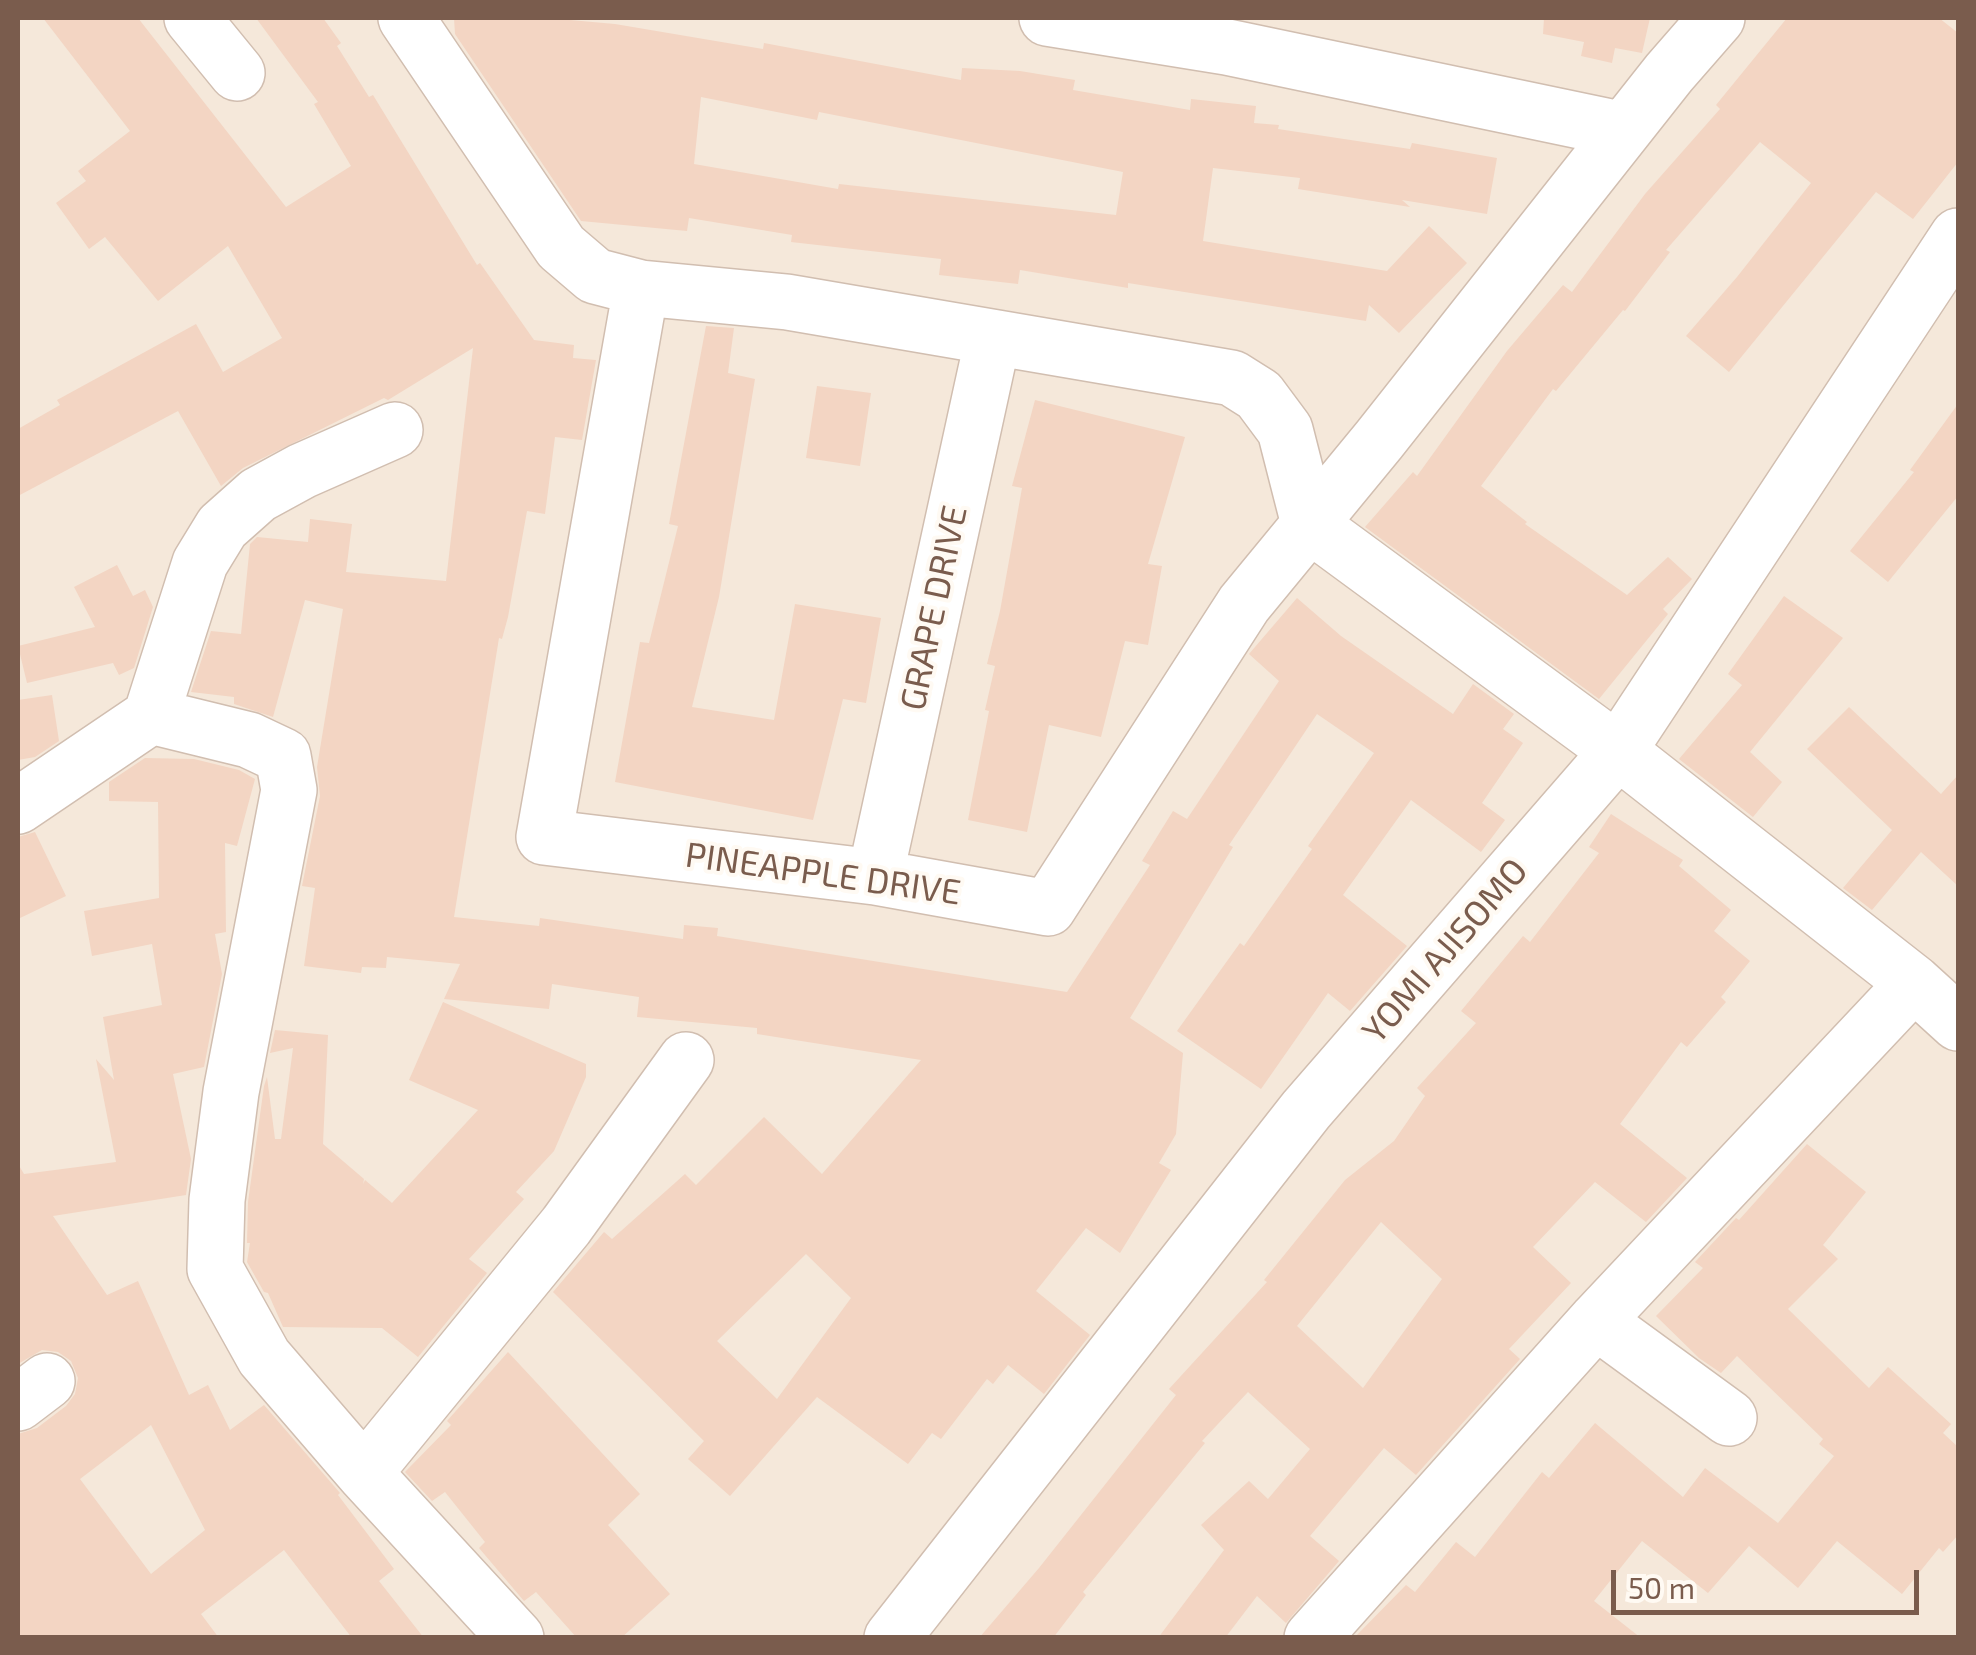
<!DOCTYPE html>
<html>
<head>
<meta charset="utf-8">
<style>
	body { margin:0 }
	#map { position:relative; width:1976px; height:1655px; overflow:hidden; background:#fdf6ec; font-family:"Exo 2",sans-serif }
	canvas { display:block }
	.frame { position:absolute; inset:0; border:20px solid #7a5c4d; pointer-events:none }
	.scale { position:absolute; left:1611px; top:1570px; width:308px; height:45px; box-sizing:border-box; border:5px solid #7a5c4d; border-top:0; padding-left:12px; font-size:30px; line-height:35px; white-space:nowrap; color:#7a5c4d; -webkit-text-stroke:8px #fffaf3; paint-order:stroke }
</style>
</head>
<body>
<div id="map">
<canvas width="1976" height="1655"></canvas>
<div class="frame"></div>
<div class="scale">50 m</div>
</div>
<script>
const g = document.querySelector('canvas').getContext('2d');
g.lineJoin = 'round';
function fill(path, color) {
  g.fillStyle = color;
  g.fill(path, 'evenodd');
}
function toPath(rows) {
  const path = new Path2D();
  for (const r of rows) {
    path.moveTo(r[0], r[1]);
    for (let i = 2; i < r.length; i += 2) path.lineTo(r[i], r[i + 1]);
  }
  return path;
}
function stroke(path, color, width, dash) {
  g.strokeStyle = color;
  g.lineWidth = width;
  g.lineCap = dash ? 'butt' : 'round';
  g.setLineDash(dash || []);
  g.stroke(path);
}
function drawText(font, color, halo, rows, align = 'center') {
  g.font = font + ' "Exo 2",sans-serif';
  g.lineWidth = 8;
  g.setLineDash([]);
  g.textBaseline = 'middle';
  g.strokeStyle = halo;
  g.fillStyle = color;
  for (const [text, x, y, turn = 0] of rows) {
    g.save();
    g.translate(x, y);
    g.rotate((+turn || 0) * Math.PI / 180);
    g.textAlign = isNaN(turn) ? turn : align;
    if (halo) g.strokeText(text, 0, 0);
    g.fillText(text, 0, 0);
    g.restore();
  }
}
fill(toPath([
	[18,18,1958,18,1958,1637,18,1637]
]), '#f5e8da');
fill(toPath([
	[43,18,138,18,286,207,351,166,314,104,318,102,256,18,323,18,341,43,337,46,369,97,373,95,477,265,480,263,534,340,574,345,573,358,596,360,582,440,555,437,545,514,527,511,508,617,502,639,499,638,454,917,539,926,540,918,683,939,684,925,718,928,717,936,1067,992,1150,865,1142,861,1173,811,1187,819,1279,681,1249,654,1297,598,1341,636,1453,714,1473,684,1514,714,1503,729,1523,743,1482,803,1505,820,1481,852,1411,800,1343,895,1407,946,1350,1011,1328,993,1261,1089,1177,1031,1240,943,1244,946,1312,849,1308,846,1374,753,1317,714,1229,845,1233,847,1130,1018,1183,1053,1176,1134,1159,1163,1171,1170,1120,1253,1086,1228,1036,1291,1090,1335,1044,1394,1008,1365,993,1384,987,1379,941,1439,932,1433,908,1464,817,1397,730,1496,688,1459,704,1441,553,1292,604,1232,612,1239,685,1174,696,1185,764,1117,822,1174,921,1060,757,1034,757,1028,637,1017,639,997,552,984,549,1009,444,999,460,964,387,957,386,968,362,967,361,973,304,966,315,888,302,886,320,796,317,767,343,609,305,600,273,717,234,704,234,697,191,692,211,631,241,634,250,544,257,537,308,542,310,519,352,524,346,572,446,581,473,348,388,400,384,398,243,468,221,486,178,411,18,496,18,429,60,405,57,400,196,324,223,372,282,338,228,246,158,301,105,237,89,249,56,203,86,181,78,171,130,131],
	[806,1254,851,1298,777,1399,717,1341],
	[454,18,548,18,615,24,763,49,764,43,961,80,962,68,1020,71,1075,80,1073,90,1190,110,1191,99,1256,106,1254,123,1279,125,1278,129,1410,149,1412,143,1497,158,1487,214,1402,200,1410,207,1298,189,1300,178,1213,168,1203,241,1387,271,1429,226,1467,263,1399,333,1369,305,1366,321,1128,283,1128,288,1020,270,1018,284,939,275,941,259,791,242,792,235,689,218,687,231,581,221,455,34],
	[701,97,817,120,819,112,1123,172,1116,215,839,184,838,189,694,164],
	[1544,18,1650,18,1642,53,1615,48,1612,63,1581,56,1584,42,1543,34],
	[1787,18,1939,18,1958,33,1958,162,1913,219,1876,192,1729,372,1686,336,1737,277,1811,183,1760,142,1666,250,1670,252,1625,311,1623,310,1556,391,1553,389,1481,486,1527,522,1525,524,1627,595,1668,557,1692,579,1663,609,1668,614,1599,699,1365,527,1413,472,1417,476,1507,351,1563,285,1572,292,1645,194,1720,109,1716,105],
	[706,326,734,328,728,373,755,379,719,597,692,707,774,720,795,604,881,618,866,703,843,699,813,820,615,782,640,642,649,643,678,526,669,524],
	[817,386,871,393,860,466,806,458],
	[1035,400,1185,437,1148,564,1162,566,1148,645,1125,641,1101,737,1049,725,1027,832,968,820,989,711,985,710,995,666,987,664,1000,611,1022,488,1012,486],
	[1958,404,1958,496,1888,582,1850,551,1914,472,1910,470],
	[117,565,133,596,145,590,153,607,134,668,119,675,113,663,27,683,18,646,95,627,74,587],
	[1784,596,1843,638,1750,752,1782,782,1753,817,1679,759,1742,685,1728,674],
	[52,695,59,741,35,757,18,760,18,700],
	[1849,707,1941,794,1958,775,1958,886,1921,852,1872,910,1843,888,1892,830,1807,749],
	[145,758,194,759,239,770,255,779,237,846,225,843,226,932,215,934,222,974,204,1067,173,1074,191,1159,186,1195,53,1216,107,1295,138,1281,189,1395,208,1385,230,1430,264,1405,340,1493,338,1495,394,1569,379,1581,424,1638,352,1638,284,1550,201,1614,219,1638,18,1638,18,1434,37,1428,66,1406,75,1394,78,1378,71,1361,58,1352,42,1350,18,1364,18,1164,24,1174,116,1162,96,1059,114,1080,103,1017,162,1005,152,944,92,956,84,911,159,898,158,802,109,801,109,782],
	[151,1425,205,1530,151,1574,80,1479],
	[1611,814,1683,860,1679,866,1731,910,1714,931,1750,961,1721,997,1726,1002,1687,1047,1681,1042,1620,1124,1687,1178,1646,1222,1595,1182,1533,1247,1571,1283,1509,1349,1520,1359,1416,1475,1384,1448,1310,1536,1339,1561,1286,1623,1257,1596,1225,1638,1158,1638,1224,1550,1201,1525,1249,1481,1268,1499,1310,1449,1248,1392,1202,1441,1205,1443,1083,1592,1086,1595,1053,1638,979,1638,1039,1568,1176,1395,1169,1389,1267,1282,1264,1280,1345,1180,1394,1141,1425,1096,1417,1088,1476,1023,1461,1011,1523,936,1530,942,1599,853,1589,847],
	[1381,1222,1442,1279,1363,1388,1297,1326],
	[35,832,66,896,18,919,18,837],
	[443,1002,586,1064,586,1077,554,1151,516,1192,524,1199,469,1259,487,1273,418,1357,382,1328,283,1327,268,1293,264,1292,247,1262,250,1243,247,1243,248,1202,264,1086,267,1077,275,1139,281,1139,293,1048,270,1053,275,1030,328,1035,323,1144,364,1179,363,1184,365,1180,392,1203,478,1110,409,1080],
	[1807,1144,1866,1192,1823,1245,1838,1259,1788,1309,1869,1388,1888,1367,1951,1424,1943,1433,1958,1447,1958,1535,1943,1552,1939,1548,1902,1594,1837,1541,1798,1588,1749,1546,1708,1593,1642,1541,1594,1601,1641,1638,1354,1638,1406,1585,1415,1592,1456,1542,1475,1557,1542,1472,1549,1478,1595,1423,1683,1497,1705,1468,1778,1523,1834,1456,1819,1444,1823,1439,1737,1356,1721,1373,1699,1358,1656,1316,1703,1268,1695,1262,1736,1218,1739,1220],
	[508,1352,640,1494,608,1525,670,1594,621,1638,577,1638,536,1592,524,1601,479,1548,485,1542,445,1492,432,1501,405,1472,451,1425,447,1421]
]), '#f3d5c3');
const minor = toPath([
	[192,18,237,73],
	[406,18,561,247,595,276,641,288,787,302,1232,378,1259,395,1285,430,1309,524,1618,751,1914,983,1958,1023],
	[1047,18,1227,47,1624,130],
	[641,288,544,837,875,877,1048,908,1244,604,1379,440,1669,73,1717,18],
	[151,716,249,740,283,756,289,790,231,1092,217,1200,215,1269,264,1357,364,1473,516,1638],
	[18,806,151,716,200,563,222,527,258,495,302,471,395,430],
	[875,877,993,338],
	[1596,1321,1729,1418],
	[18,1403,47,1381],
	[364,1473,566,1226,686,1060],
	[892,1638,1306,1110,1618,751,1958,236],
	[1312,1638,1596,1321,1914,983]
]);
stroke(minor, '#d1beb0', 58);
stroke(minor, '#fff', 55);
drawText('35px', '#7a5c4d', '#fffaf3', [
	["GRAPE DRIVE",934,608,-78],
	["PINEAPPLE DRIVE",823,874,8],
	["YOMI AJISOMO",1445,951,-49]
]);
</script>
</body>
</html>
